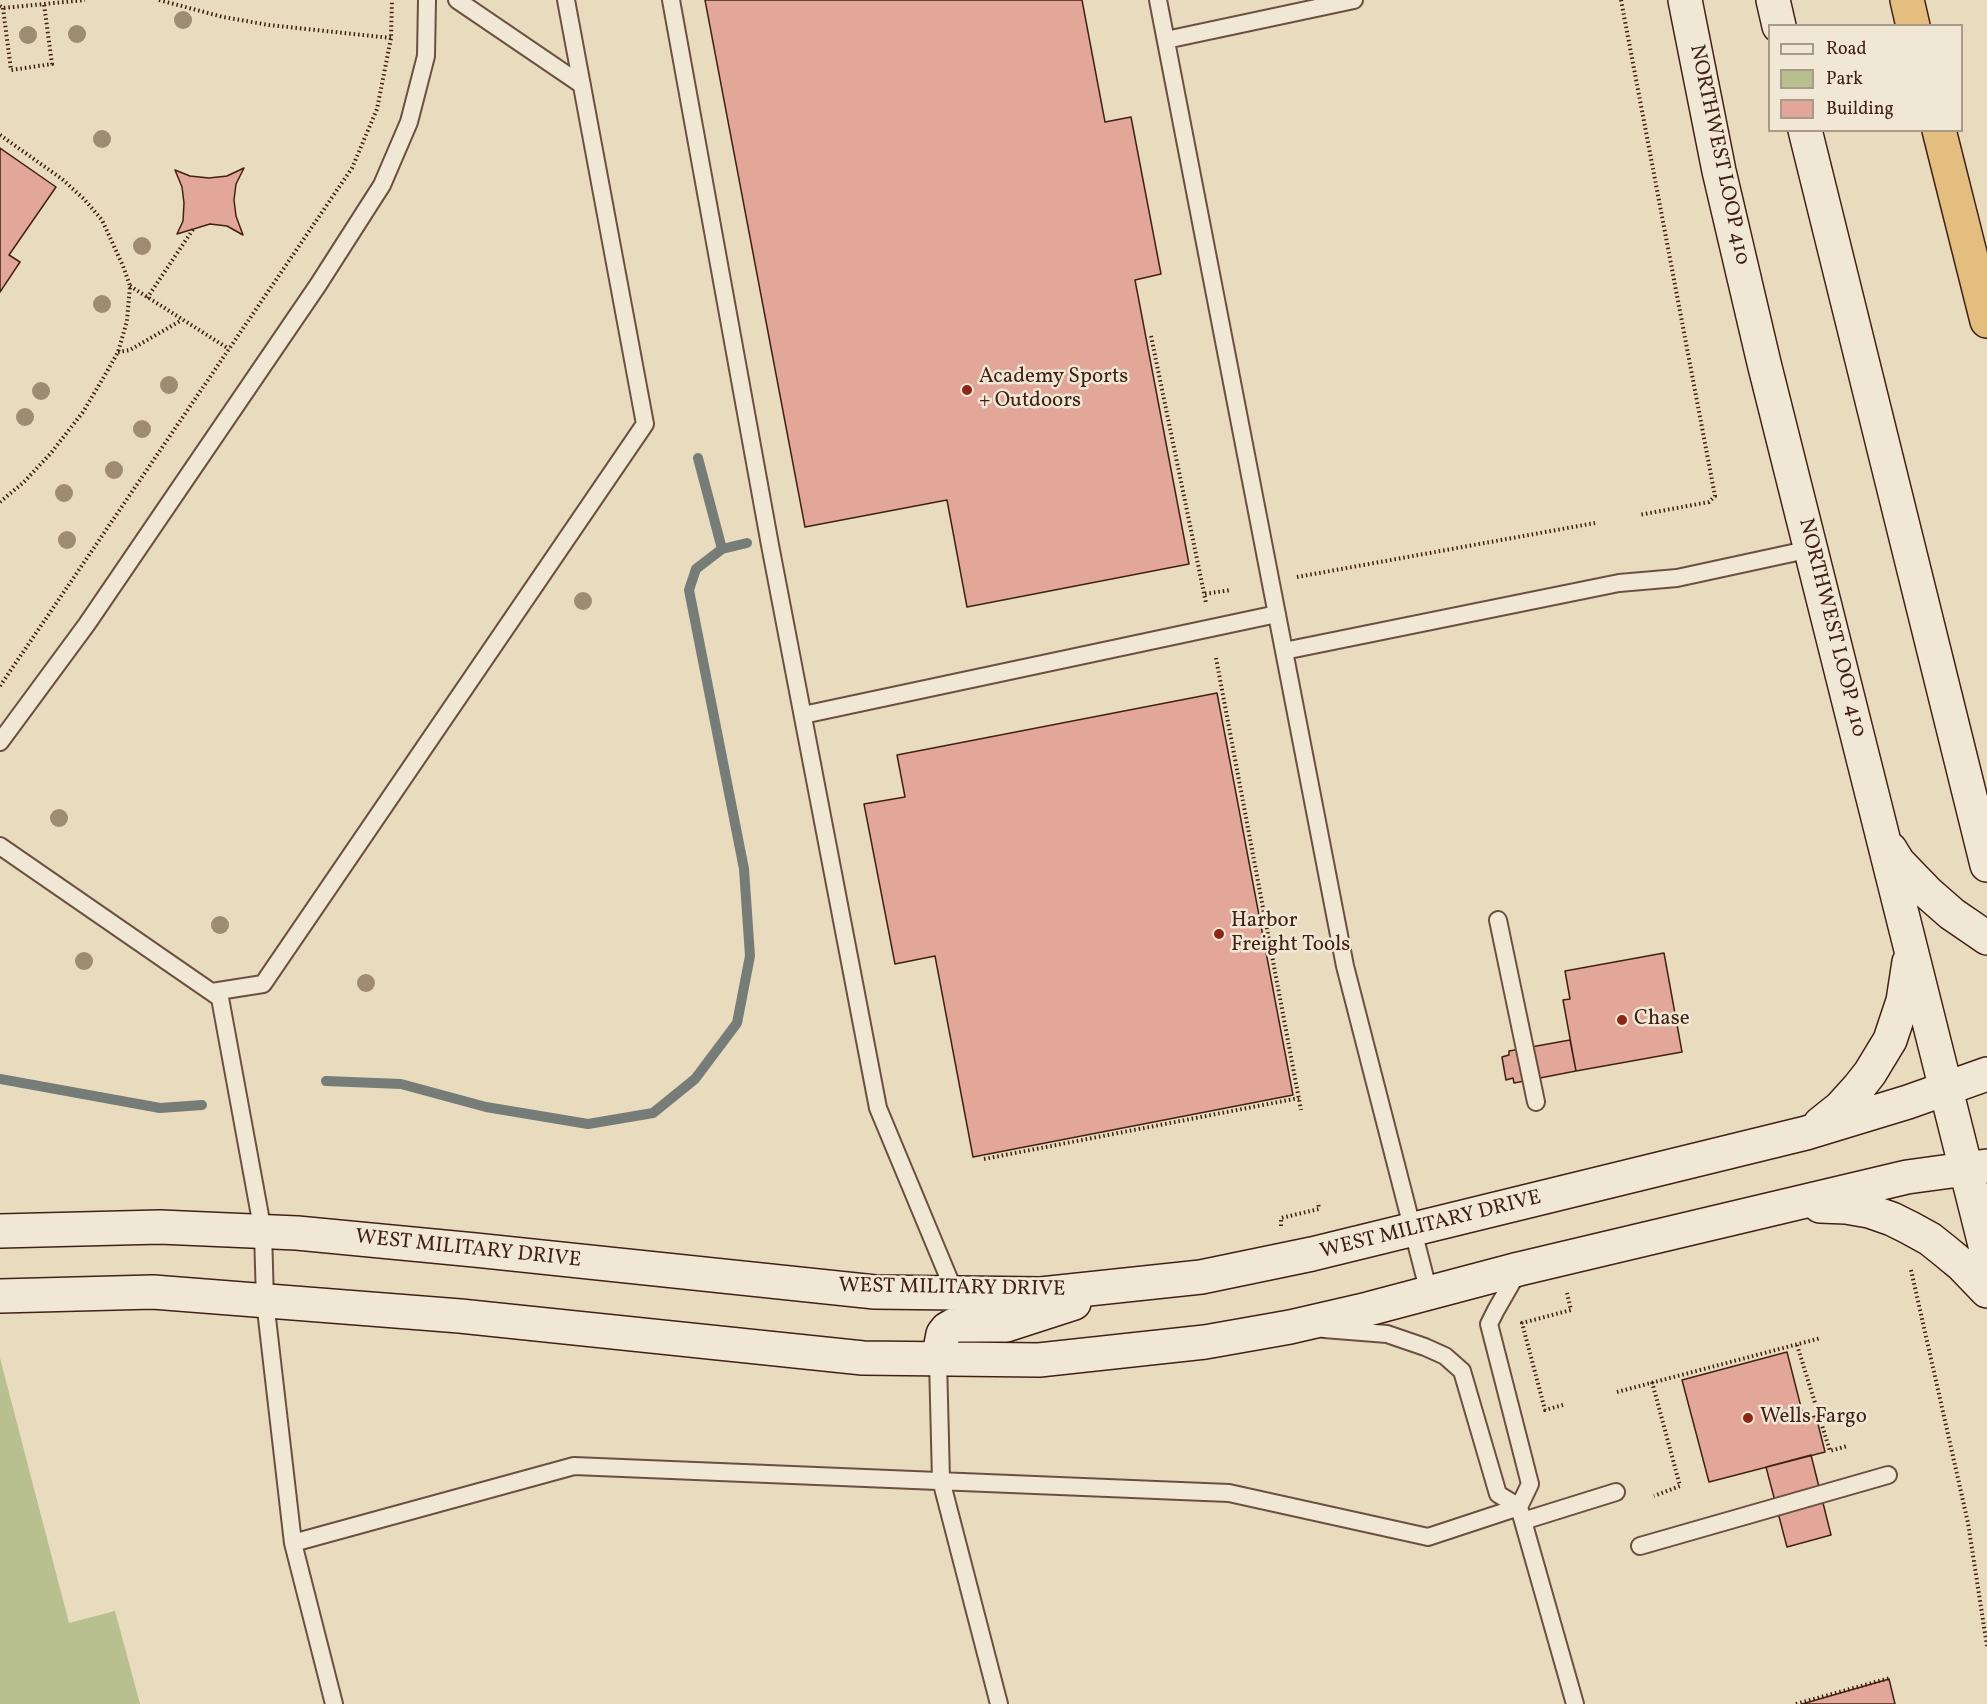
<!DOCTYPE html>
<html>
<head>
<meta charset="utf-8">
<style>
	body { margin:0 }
	#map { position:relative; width:1987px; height:1704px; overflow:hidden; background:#e8dbbe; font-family:Vollkorn,serif }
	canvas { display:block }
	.legend { position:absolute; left:1768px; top:24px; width:195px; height:108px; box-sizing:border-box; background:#f0e8d5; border:2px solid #aa9888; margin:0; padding:8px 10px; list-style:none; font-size:18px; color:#422115 }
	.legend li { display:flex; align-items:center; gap:12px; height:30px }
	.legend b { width:30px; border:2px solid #aa9888 }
</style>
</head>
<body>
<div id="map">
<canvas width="1987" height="1704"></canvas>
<ul class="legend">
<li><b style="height:8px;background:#f0e8d5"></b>Road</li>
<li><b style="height:16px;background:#b8c090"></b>Park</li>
<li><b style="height:16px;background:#e2a799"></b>Building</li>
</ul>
</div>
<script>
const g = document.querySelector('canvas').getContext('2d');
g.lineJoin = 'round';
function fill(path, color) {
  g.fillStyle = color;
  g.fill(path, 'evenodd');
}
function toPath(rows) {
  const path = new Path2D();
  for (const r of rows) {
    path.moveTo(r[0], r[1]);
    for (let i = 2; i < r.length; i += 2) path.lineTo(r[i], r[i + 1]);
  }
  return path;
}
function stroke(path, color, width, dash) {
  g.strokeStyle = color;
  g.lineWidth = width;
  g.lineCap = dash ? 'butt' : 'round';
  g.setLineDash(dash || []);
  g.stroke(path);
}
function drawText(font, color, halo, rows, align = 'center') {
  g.font = font + ' Vollkorn,serif';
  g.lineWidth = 5;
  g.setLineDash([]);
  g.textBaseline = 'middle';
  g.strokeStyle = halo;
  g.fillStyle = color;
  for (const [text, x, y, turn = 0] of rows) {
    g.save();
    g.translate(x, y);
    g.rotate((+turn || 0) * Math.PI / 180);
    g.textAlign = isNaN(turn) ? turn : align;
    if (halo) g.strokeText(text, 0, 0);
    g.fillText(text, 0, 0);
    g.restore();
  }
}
fill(toPath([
	[0,1358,69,1623,115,1611,140,1704,0,1704]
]), '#b8c090');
stroke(toPath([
	[698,458,722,549],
	[0,1079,160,1108,202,1105],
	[326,1081,401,1084,486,1107,588,1124,653,1113,695,1079,737,1023,750,956,744,869,689,590,696,569,722,549,747,543]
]), '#767c77', 10);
const building = toPath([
	[705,0,1082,0,1105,122,1131,117,1161,274,1135,280,1189,564,967,607,947,500,805,527,705,0],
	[0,148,56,187,9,255,20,262,0,292,0,148],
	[244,168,236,184,234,200,236,216,243,235,227,226,210,224,177,234,183,221,184,203,182,187,175,170,190,176,209,178,227,176,244,168],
	[1217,693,1293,1095,973,1157,935,956,895,964,864,804,905,797,897,755,1217,693],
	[1664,953,1682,1052,1576,1071,1563,1000,1570,999,1565,971,1664,953],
	[1570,1040,1576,1071,1514,1083,1513,1078,1506,1080,1502,1057,1509,1055,1509,1051,1570,1040],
	[1787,1352,1804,1419,1816,1416,1825,1452,1709,1482,1682,1380,1787,1352],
	[1811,1455,1831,1535,1787,1547,1766,1467,1811,1455],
	[1889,1679,1895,1704,1802,1704,1889,1679]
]);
fill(building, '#e2a799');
stroke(building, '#422115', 1.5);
const lane = toPath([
	[457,0,582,85],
	[671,0,770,545,878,1108,955,1293],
	[1158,0,1345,966,1429,1293],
	[1166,40,1354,0],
	[1284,651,1619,583,1677,578,1811,549],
	[803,715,1277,614],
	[0,742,87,624,318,285,382,185,409,122,426,56,427,0],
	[0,846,220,998,263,1232,265,1301,293,1543,334,1704],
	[1498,920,1536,1102],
	[212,992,263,984,645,424,566,0],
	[1324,1329,1387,1334,1425,1347,1445,1356,1462,1371,1498,1494,1519,1507,1575,1704],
	[938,1360,941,1480,999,1704],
	[1523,1521,1616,1492],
	[293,1543,574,1466,1229,1493,1428,1537,1519,1507,1530,1484,1489,1324,1496,1310,1519,1270],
	[1640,1546,1888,1475]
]);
const secondary = toPath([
	[1685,0,1719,171,1764,363,1987,1253],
	[1773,0,1779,26],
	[1805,130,1987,865],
	[1890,849,1898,862,1928,893,1952,914,1987,938],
	[1820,1124,1840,1108,1859,1087,1870,1073,1890,1040,1903,1001,1909,962],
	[1820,1206,1846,1207,1869,1211,1892,1219,1910,1228,1930,1239,1945,1251,1962,1265,1987,1291],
	[0,1231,160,1227,297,1233,475,1250,875,1292,1041,1294,1201,1277,1312,1254,1806,1133,1908,1102,1987,1074],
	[0,1296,153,1292,460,1316,863,1358,1039,1360,1205,1342,1290,1327,1368,1309,1519,1269,1907,1177,1987,1166],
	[938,1360,943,1334,947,1329,954,1325,1006,1325,1074,1303]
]);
const highway = toPath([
	[1907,0,1913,26],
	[1939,130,1987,321]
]);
stroke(lane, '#6c503f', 20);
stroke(secondary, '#422115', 36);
stroke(highway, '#422115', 36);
stroke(toPath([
	[159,0,223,17,269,25,391,38],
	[1621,0,1715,496,1709,502,1639,515],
	[0,6,3,8,85,0],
	[3,8,11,70,52,64,44,4],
	[0,135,62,179,84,199,102,220,123,266,130,286,127,321,118,352,105,375,83,412,51,453,24,482,0,502],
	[130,286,229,349],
	[147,298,194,228],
	[1151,336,1206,603],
	[118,352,130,350,182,320],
	[1297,577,1595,523],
	[1205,594,1230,590],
	[1216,658,1301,1110],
	[0,686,352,168,377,109,391,38,392,0],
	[984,1159,1299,1098],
	[1281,1226,1281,1218,1319,1209,1318,1202],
	[1911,1270,1968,1523,1987,1646],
	[1797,1345,1830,1451,1847,1446],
	[1652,1382,1680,1486,1654,1496],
	[1617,1392,1821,1338],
	[1563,1405,1545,1410,1522,1323,1571,1310,1567,1293],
	[1796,1704,1890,1678]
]), '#422115', 4, [1.5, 3]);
stroke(lane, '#f0e8d5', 16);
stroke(secondary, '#f0e8d5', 33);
stroke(highway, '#e4be7f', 33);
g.fillStyle = '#9d8b72';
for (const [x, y] of [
	[183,20],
	[77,34],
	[28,35],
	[102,139],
	[142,246],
	[102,304],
	[169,385],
	[41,391],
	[25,417],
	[142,429],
	[114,470],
	[64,493],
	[67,540],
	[583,601],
	[59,818],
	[220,925],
	[84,961],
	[366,983]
]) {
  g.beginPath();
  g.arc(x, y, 9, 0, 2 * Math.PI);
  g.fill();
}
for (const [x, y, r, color] of [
	[967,390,6,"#8f2418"],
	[1219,934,6,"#8f2418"],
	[1622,1020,6,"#8f2418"],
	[1748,1418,6,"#8f2418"]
]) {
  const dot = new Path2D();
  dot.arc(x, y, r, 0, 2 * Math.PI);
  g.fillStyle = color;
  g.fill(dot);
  stroke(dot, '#f0e8d5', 2);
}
drawText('21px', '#422115', '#f0e8d5', [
	["NORTHWEST LOOP 410",1718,155,78],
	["NORTHWEST LOOP 410",1831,628,76],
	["WEST MILITARY DRIVE",1431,1226,-14],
	["WEST MILITARY DRIVE",468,1250,6],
	["WEST MILITARY DRIVE",952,1289,1]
]);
drawText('21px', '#422115', '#f0e8d5', [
	["Academy Sports",979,378],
	["+ Outdoors",979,402],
	["Harbor",1231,922],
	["Freight Tools",1231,946],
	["Chase",1634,1020],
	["Wells Fargo",1760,1418]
], 'left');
</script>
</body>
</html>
